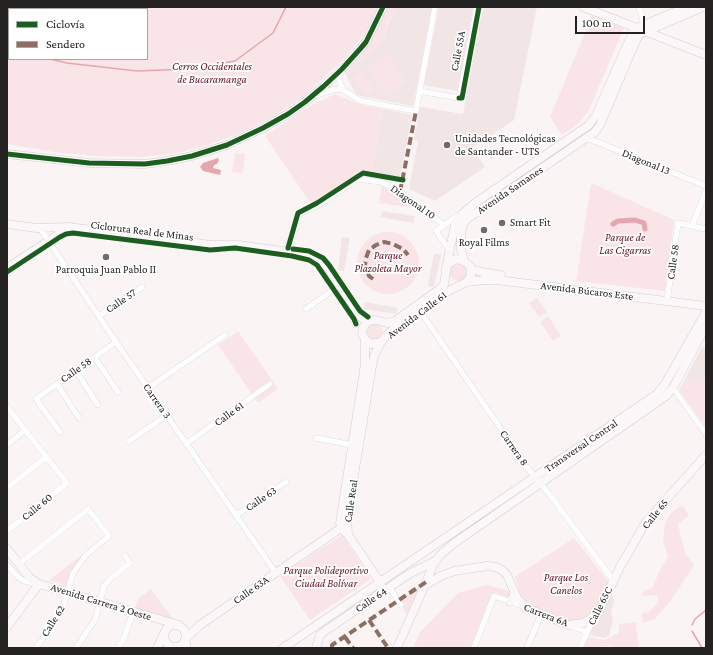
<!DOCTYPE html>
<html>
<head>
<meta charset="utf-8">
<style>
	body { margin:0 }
	#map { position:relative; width:713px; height:655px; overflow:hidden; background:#faf4f5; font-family:"Crimson Pro",serif }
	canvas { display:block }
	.frame { position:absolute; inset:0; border:8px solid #242121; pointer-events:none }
	.legend { position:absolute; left:8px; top:8px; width:140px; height:52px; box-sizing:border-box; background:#fff; border:1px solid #a7a6a6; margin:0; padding:5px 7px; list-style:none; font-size:12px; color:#242121 }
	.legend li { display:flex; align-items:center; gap:8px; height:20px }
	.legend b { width:20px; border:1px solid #a7a6a6 }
	.scale { position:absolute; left:575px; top:16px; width:70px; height:18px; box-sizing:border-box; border:2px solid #242121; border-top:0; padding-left:5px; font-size:12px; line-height:14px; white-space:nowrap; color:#242121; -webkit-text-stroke:3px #fff; paint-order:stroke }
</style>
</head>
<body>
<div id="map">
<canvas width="713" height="655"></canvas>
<div class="frame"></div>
<ul class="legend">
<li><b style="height:5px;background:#1b5e20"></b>Ciclovía</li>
<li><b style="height:5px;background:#8d6e63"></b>Sendero</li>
</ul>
<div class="scale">100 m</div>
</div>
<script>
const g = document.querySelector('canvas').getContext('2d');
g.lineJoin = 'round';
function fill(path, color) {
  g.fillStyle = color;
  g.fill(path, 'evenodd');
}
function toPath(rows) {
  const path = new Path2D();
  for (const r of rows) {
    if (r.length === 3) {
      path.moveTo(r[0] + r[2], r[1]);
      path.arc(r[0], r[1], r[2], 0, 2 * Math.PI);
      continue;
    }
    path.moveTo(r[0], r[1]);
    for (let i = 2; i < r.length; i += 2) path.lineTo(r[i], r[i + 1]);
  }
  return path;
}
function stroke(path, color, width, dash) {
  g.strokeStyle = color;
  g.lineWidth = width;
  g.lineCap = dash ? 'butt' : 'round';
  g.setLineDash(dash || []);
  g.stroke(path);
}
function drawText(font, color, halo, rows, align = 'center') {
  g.font = font + ' "Crimson Pro",serif';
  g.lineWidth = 3.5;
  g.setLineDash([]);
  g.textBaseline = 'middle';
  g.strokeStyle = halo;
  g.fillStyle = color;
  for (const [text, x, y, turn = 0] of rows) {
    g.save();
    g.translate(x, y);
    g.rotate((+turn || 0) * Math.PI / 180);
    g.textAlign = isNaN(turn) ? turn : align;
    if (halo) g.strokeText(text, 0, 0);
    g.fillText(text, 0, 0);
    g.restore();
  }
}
fill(toPath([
	[396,7,432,7,413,106,356,95,345,73,383,42,389,20,394,17],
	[439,7,473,7,458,91,424,85],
	[483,7,537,7,514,120,472,148,485,167,435,201,409,189,418,141,414,140,420,107,463,114],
	[383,109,412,115,400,177,372,172],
	[382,211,415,216,413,223,381,217],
	[342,237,350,238,344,271,338,270],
	[434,254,441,255,434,287,428,286],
	[365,302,397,308,396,314,364,309],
	[702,347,706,350,706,381,684,381],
	[610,596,613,597,614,602,611,611,613,620,609,636,604,638,590,635,592,627]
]), '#f1e5e6');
fill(toPath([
	[7,7,378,7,367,30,343,60,304,96,274,116,240,133,205,146,177,153,142,157,95,156,54,152,7,144],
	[9,9,147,9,147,59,9,59],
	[388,7,396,7,394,17,388,20,383,42,345,73,373,36],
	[592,16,624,28,589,110,580,122,562,135,550,117],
	[387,53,408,82,386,97,366,68],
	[363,72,375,90,365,95,353,78],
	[335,94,362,105,383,109,372,172,362,170,311,204,265,136,308,107],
	[235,153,245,154,243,173,232,172],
	[591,184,596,185,674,220,665,291,576,281],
	[382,186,396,194,415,208,379,203],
	[388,263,31],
	[458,272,9],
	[537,298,547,312,539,317,529,303],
	[548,316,561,336,553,341,540,322],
	[375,332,8],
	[238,331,278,389,258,403,218,345],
	[684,381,706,381,706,427,679,390],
	[682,505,689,515,678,524,685,553,694,565,672,599,655,619,643,623,641,614,649,612,658,602,657,595,644,596,642,593,653,587,658,574,668,556,663,541,665,523,671,513],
	[342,535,371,579,310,620,280,576],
	[574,538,609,582,601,599,595,608,582,619,572,622,562,620,532,608,521,597,515,577],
	[83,554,68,587,49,580],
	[421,585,407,614,398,601],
	[486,585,510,591,509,599,493,594,470,648,413,648,420,632,458,593],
	[151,589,174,620,135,608,138,599],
	[636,622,639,648,612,648,610,646,583,648,588,637,604,640,619,633,619,627,618,624]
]), '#f9e5e7');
fill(toPath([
	[218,158,219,160,217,164,214,165,213,168,221,170,220,175,203,171,200,167,203,163]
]), '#e5a6ae');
stroke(toPath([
	[7,48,9,49],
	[50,59,67,63,137,71,190,69,235,61,273,33,286,7],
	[692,625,695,619,706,610],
	[692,631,702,648]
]), '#e5a6ae', 1.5);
stroke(toPath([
	[613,224,618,221,635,220,644,223,645,229]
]), '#e5a6ae', 5);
const street = toPath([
	[639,7,645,27],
	[341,72,339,80,343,90],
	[419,91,459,98,477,7],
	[315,96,332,90,339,89,343,90,361,101,416,111,435,7],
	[587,138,706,186],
	[692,226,706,191],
	[40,228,116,342,276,573],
	[450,251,436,231,460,214],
	[289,252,299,214,317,206,355,181,360,179,381,182,390,186,400,192,444,225],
	[667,301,678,223,706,229],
	[306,309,336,288],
	[420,311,529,470,550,495,613,580],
	[99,316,142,287],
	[95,358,118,392],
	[76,371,98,405],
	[57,384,79,418],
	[148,388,225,335],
	[673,388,706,434],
	[7,407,67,483,7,531],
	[60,432,36,399,116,342],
	[316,438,352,445],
	[129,441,167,415],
	[187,443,270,384],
	[7,445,25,430],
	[7,488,46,457],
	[236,515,286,482],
	[19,564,88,509,109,536,86,555,73,573,62,610,36,648],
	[7,565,18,577,24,581,36,583],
	[389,587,401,605],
	[571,626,587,632],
	[76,648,95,620,104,586,111,578,130,563,125,556],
	[118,648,124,638,133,612],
	[474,648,494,596,523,606],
	[527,648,541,614],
	[580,648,594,617]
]);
const secondary = toPath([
	[583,7,706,55],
	[7,154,89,163,145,164,167,161,192,156,227,145,263,128,288,114,305,102,324,86,342,69,360,49,366,42,383,7],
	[7,224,36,228,68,227,211,245,238,245,305,254,317,259,328,268,360,316,363,319,370,320],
	[456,259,464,261,470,266,471,276,467,282,450,290,390,332,381,342,371,344,365,339,362,334,363,328,368,321,376,320,387,323,395,321,440,289,444,284,447,266,451,262,456,259],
	[464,261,461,249,461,232,464,223,467,219,595,132,600,125,637,38,640,34,703,7],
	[7,268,68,228],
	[446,268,455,225,460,216,475,203,589,125,596,115,633,32,639,27,687,7],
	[471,269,482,272,501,275],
	[467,282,484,280,497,280,706,306],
	[365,339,365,364,340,523,342,529,348,535,380,582,382,590,379,594],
	[348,535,347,517,372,366,374,356,381,342],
	[7,549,30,578,39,584,179,625],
	[425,585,441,576,454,571,487,566,496,567,502,570,507,575,517,598,526,608,569,625,583,623,590,619,600,609,620,567,646,522,706,455],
	[510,602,514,596,514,592],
	[175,636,11],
	[7,627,39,584],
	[157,648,164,634],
	[187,648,185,639,200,625,341,528],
	[283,648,657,394,665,384,706,312],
	[316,648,320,635,325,631,409,574,435,561],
	[397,648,425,585,433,565,440,555,453,544,666,396,674,386,706,326]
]);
stroke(street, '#d3cfcf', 6);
stroke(secondary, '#d3cfcf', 9);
stroke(street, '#fefdfe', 5.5);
stroke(secondary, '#fbf7f8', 8);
stroke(toPath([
	[400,192,416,111],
	[373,279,369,276,365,265,366,258,369,250,376,245,384,242,393,244,403,249,408,255],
	[369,620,388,648],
	[345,637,353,648],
	[332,648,332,645,426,582]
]), '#8d6e63', 4, [8, 4]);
stroke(toPath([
	[459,98,462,98,479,7],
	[7,154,89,163,145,164,167,161,192,156,227,145,263,128,288,114,305,102,324,86,342,69,360,49,366,42,383,7],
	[288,248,298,213,317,203,363,173,403,180],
	[293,249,309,251,323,258,329,265,360,311,368,317],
	[7,272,60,237,66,234,73,233,210,250,235,248,292,256,309,260,317,265,354,319,356,324]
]), '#1b5e20', 5);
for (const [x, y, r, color] of [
	[447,145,4,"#6f6b6b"],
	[502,223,4,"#6f6b6b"],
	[484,230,4,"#6f6b6b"],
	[106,257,4,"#6f6b6b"]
]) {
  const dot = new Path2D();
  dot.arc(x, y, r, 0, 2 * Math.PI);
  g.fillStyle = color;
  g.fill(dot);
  stroke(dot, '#fff', 1.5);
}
drawText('11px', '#242121', '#fff', [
	["Calle 55A",458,51,-79],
	["Diagonal 13",646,162,22],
	["Avenida Samanes",510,190,-34],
	["Diagonal 10",413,202,35],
	["Cicloruta Real de Minas",142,231,7],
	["Calle 58",673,262,-82],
	["Avenida Búcaros Este",587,291,7],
	["Calle 57",121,301,-34],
	["Avenida Calle 61",417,315,-37],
	["Calle 58",76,370,-35],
	["Carrera 3",157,401,55],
	["Calle 61",229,414,-36],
	["Transversal Central",581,446,-34],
	["Carrera 8",514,448,55],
	["Calle 63",261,499,-34],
	["Calle Real",351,501,-82],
	["Calle 60",37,507,-39],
	["Calle 65",655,514,-51],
	["Calle 63A",251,590,-35],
	["Calle 64",371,600,-34],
	["Avenida Carrera 2 Oeste",101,602,17],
	["Calle 65C",600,606,-63],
	["Carrera 6A",546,615,21],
	["Calle 62",53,621,-58]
]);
drawText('italic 11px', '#611425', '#fff', [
	["Cerros Occidentales",212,67],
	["de Bucaramanga",212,80],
	["Parque de",625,238],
	["Las Cigarras",625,251],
	["Parque",388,256],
	["Plazoleta Mayor",388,269],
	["Parque Polideportivo",326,571],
	["Ciudad Bolívar",326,584],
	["Parque Los",566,578],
	["Canelos",566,591]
]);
drawText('11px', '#242121', '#fff', [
	["Unidades Tecnológicas",455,139],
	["de Santander - UTS",455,152],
	["Smart Fit",510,223],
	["Royal Films",484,243,"center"],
	["Parroquia Juan Pablo II",106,270,"center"]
], 'left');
</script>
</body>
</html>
